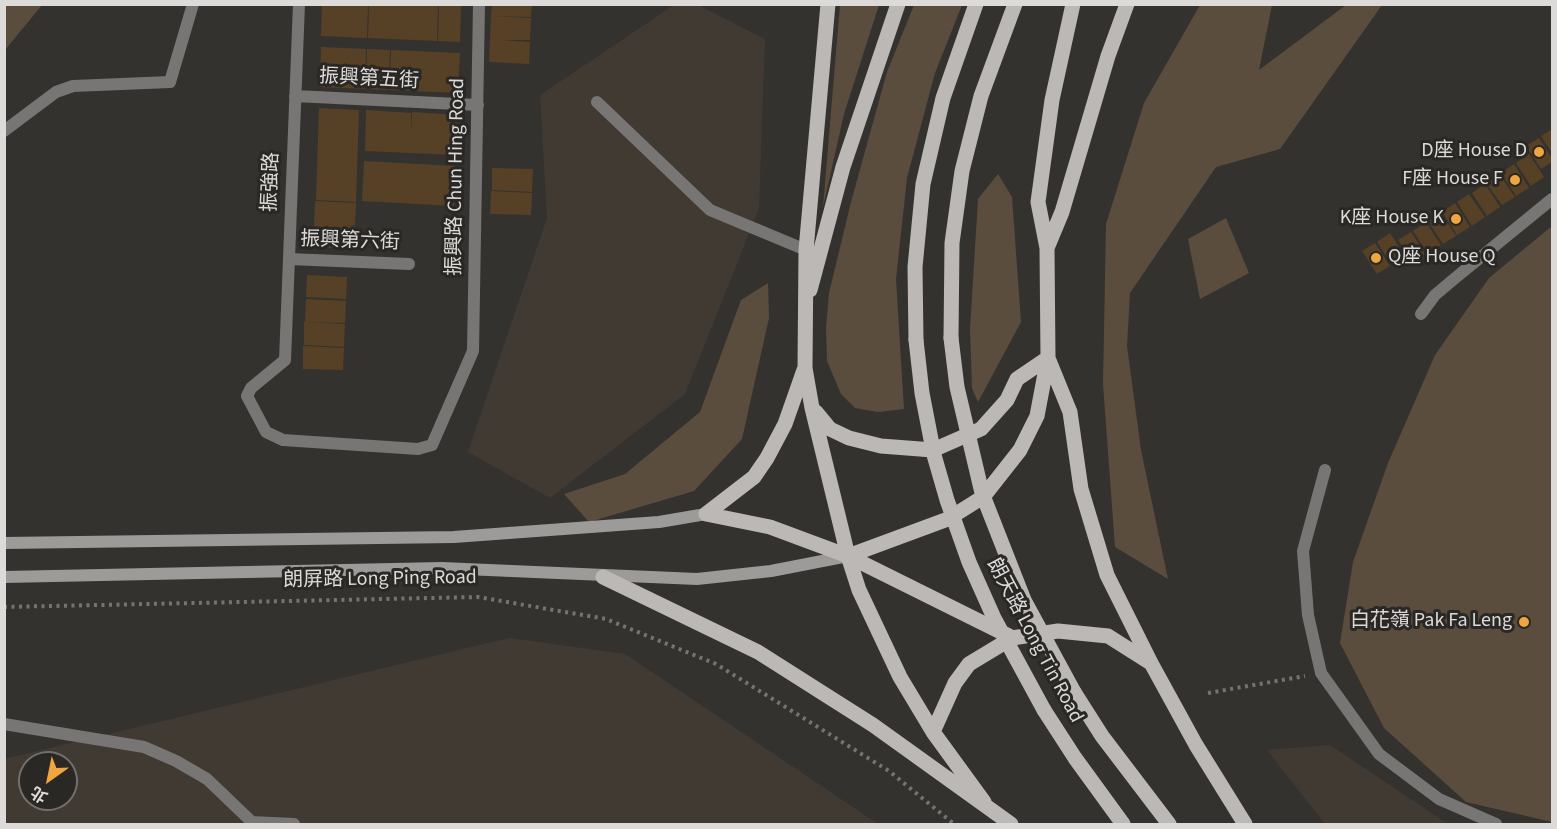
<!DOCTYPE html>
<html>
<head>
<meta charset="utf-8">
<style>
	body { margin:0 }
	#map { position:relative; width:1557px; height:829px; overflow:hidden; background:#34322f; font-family:"Source Sans 3","Noto Sans TC",sans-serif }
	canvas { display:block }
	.frame { position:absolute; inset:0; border:6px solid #dddbda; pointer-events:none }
	.north { position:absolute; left:18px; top:751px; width:60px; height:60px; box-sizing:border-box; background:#2a2825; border:2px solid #72706d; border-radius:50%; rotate:213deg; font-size:16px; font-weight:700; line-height:24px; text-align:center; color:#dddbda }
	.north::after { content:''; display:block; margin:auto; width:21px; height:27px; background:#f0a63f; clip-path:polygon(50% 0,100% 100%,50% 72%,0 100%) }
</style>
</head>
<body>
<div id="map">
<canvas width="1557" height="829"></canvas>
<div class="frame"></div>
<div class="north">北</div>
</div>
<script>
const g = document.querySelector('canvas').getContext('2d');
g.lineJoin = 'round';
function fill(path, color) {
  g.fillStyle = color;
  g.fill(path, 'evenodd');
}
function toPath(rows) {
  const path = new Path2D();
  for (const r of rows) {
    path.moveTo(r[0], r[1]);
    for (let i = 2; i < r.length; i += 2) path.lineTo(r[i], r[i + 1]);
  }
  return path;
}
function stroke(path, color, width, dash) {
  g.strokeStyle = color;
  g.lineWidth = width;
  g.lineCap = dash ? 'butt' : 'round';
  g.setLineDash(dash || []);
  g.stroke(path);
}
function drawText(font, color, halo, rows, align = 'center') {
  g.font = font + ' "Source Sans 3","Noto Sans TC",sans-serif';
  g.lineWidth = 6;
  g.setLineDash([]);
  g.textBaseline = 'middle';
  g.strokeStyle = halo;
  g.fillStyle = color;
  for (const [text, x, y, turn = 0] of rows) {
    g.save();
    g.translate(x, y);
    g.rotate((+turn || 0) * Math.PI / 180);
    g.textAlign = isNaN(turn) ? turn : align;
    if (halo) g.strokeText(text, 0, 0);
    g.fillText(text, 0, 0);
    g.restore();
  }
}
fill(toPath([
	[674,5,698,5,765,39,759,208,685,394,550,498,468,452,547,218,540,95],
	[509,638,625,654,878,824,5,824,4,759],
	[30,763,66,763,66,799,30,799],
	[1330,745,1448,824,1325,824,1267,750]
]), '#413a33');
fill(toPath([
	[5,4,42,5,5,50,4,5],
	[840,5,879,5,844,114,823,207],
	[914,5,962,5,935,73,907,178,896,279,904,409,878,412,855,408,841,394,827,361,826,328,829,293,851,202,887,72],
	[1200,5,1272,5,1259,70,1346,5,1382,5,1280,149,1216,167,1130,293,1127,346,1141,450,1168,579,1115,547,1103,384,1106,224,1144,103],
	[998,174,1012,197,1021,322,978,402,972,388,970,329,978,199],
	[1226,218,1249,273,1200,299,1188,239],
	[1552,226,1552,822,1466,802,1384,728,1340,643,1353,562,1388,463,1435,355,1489,278],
	[768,283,769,318,742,439,694,491,589,522,564,494,625,474,700,412,741,300]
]), '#5b4d3d');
fill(toPath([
	[322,4,368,4,367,38,321,36],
	[369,4,438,4,437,41,368,38],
	[492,4,532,4,531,17,491,16],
	[439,5,461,5,460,42,438,41],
	[491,16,531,18,530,40,500,40,530,42,529,64,489,62],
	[321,47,366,49,365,89,320,87],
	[367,49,390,50,388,90,366,89],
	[391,50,460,53,458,93,389,90],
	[319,108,359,110,356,202,316,200],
	[366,110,411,113,411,133,412,112,457,115,456,155,365,151],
	[1552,129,1552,153,1541,136],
	[1539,138,1552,158,1552,162,1541,169,1526,146],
	[1529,154,1544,177,1531,186,1516,163],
	[364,161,455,166,454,206,362,201],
	[1514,164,1529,188,1516,196,1501,173],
	[492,168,533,169,532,192,492,190],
	[1499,174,1515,197,1502,205,1486,183],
	[1485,184,1500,207,1487,216,1472,193],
	[491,191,532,193,531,215,490,214],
	[1469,194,1485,217,1472,226,1457,202],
	[315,201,356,203,355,225,347,226,355,226,354,249,313,247],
	[1455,203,1470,227,1457,235,1442,212],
	[1441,213,1456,236,1443,244,1428,221],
	[1426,222,1441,245,1428,254,1413,231],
	[1411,232,1426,255,1413,263,1398,240],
	[1390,233,1405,256,1392,265,1377,242],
	[1375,243,1390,266,1377,274,1362,251],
	[307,275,347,277,346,299,306,297],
	[306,299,346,301,345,323,305,322],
	[304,322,345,324,344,347,304,345],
	[303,346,344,348,343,370,303,369]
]), '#564126');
stroke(toPath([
	[4,607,478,597,606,619,716,664,889,771,954,824],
	[1208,693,1305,676]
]), '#767472', 4, [3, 4.5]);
stroke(toPath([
	[299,4,285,360,251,388,247,396,266,432,283,440,418,449,432,445,473,351,479,4],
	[295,96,478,105],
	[597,102,710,210,806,250],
	[4,131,56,92,73,86,170,82,193,4],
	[289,259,409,264],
	[1421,314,1435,295,1454,279,1552,199],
	[1325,470,1303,551,1308,615,1321,673,1379,754,1439,799,1496,824],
	[4,724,144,747,176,761,207,779,254,824],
	[251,822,294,824]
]), '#777674', 12);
stroke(toPath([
	[4,543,454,537,659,522,706,514],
	[4,577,442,568,697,579,771,571,848,556]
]), '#9d9b99', 12);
stroke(toPath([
	[828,4,806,250,805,368,812,408,848,556,859,590,900,677,933,732,984,802],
	[1047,248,1038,202,1052,100,1073,4],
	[810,290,843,167,898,4],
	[951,338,952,243,962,171,981,96,1015,4],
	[916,340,915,267,923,184,943,98,976,4],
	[1048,358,1070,412,1081,489,1107,575,1151,663,1196,745,1245,824],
	[816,412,830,429,849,438,881,446,933,450,981,429,1007,400,1017,379,1048,358],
	[706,514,770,527,848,556,1009,636],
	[706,514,754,477,767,458,785,424,804,370],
	[848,556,948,519,983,497,1020,450,1037,416,1048,358,1047,248,1062,212,1108,56,1127,4],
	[603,577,758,652,873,725,1011,824],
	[1074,692,1102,736,1169,824],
	[1044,710,1075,758,1123,824],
	[933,732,955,683,969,664,1012,638,1058,631,1108,636,1149,662]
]), '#bbb8b6', 15);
stroke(toPath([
	[951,338,957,387,982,493,1024,600,1074,692],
	[916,340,922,393,934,455,947,500,969,562,994,618,1044,710]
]), '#bbb8b6', 15);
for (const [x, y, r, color] of [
	[1539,152,6,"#f0a63f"],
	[1515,180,6,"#f0a63f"],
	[1456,219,6,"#f0a63f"],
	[1376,258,6,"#f0a63f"],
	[1524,622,6,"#f0a63f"]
]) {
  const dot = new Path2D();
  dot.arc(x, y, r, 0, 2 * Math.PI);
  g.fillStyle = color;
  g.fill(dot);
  stroke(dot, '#2a2825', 2);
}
drawText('20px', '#dddbda', '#2a2825', [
	["振興第五街",369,80,3],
	["振興路 Chun Hing Road",457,177,-89],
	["振強路",272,182,-88],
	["振興第六街",350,242,2],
	["朗屏路 Long Ping Road",380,580,-1],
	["朗天路 Long Tin Road",1034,641,62]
]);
drawText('20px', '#dddbda', '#2a2825', [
	["D座 House D",1527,152],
	["F座 House F",1503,180],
	["K座 House K",1444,219],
	["Q座 House Q",1388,258,"left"],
	["白花嶺 Pak Fa Leng",1512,622]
], 'right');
</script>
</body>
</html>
